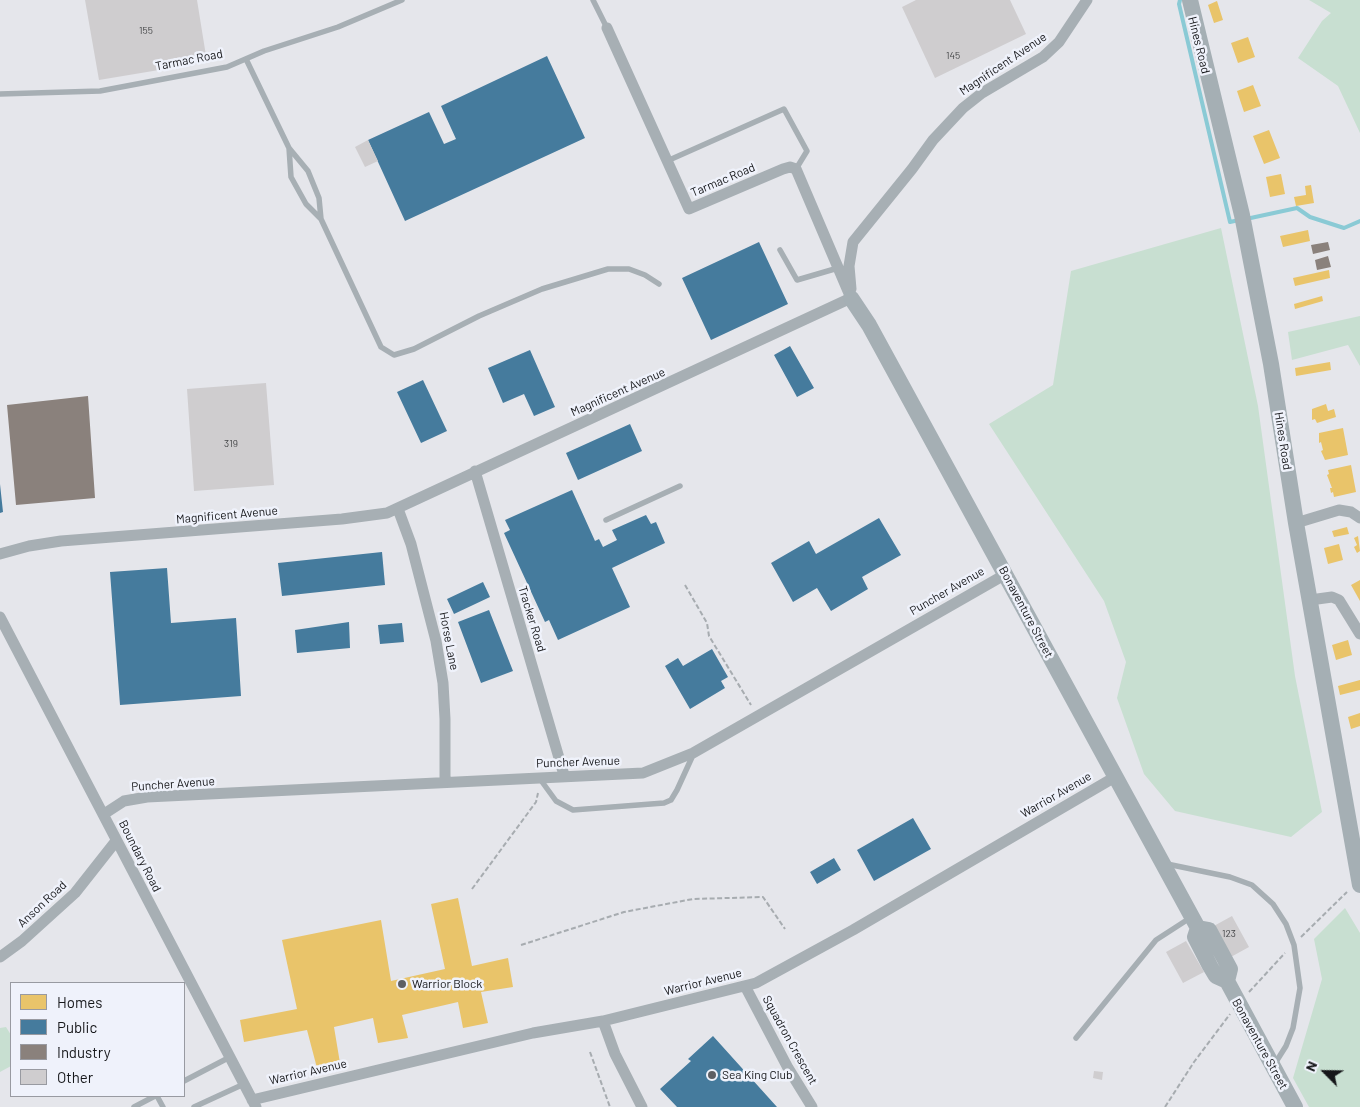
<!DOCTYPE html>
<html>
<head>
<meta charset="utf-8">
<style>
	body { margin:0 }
	#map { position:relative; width:1360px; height:1107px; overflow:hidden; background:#e5e6eb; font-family:Barlow,sans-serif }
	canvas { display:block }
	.legend { position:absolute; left:10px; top:982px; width:175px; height:115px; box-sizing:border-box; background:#eff2fb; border:1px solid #989aa1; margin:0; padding:6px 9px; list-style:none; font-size:15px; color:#16171a }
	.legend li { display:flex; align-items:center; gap:10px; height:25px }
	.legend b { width:25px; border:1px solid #989aa1 }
	.north { position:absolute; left:1300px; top:1047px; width:50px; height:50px; -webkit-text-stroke:4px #eff2fb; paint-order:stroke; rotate:293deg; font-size:14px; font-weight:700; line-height:20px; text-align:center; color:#16171a }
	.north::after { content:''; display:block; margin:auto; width:18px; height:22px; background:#16171a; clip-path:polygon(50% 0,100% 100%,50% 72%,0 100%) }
</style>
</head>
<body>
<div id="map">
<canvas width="1360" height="1107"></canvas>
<ul class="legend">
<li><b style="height:14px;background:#e9c46a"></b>Homes</li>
<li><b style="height:14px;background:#457b9d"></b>Public</li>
<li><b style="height:14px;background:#8a817c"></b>Industry</li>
<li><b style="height:14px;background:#cfcdcf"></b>Other</li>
</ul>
<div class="north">N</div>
</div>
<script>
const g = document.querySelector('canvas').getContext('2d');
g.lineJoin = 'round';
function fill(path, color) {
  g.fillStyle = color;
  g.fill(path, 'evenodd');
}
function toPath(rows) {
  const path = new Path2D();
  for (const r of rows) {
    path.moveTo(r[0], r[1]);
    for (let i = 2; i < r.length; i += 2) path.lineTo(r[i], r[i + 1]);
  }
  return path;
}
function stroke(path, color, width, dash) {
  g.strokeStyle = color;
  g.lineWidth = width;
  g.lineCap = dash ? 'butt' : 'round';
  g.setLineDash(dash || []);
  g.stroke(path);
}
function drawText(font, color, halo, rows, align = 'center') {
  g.font = font + ' Barlow,sans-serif';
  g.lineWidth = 5;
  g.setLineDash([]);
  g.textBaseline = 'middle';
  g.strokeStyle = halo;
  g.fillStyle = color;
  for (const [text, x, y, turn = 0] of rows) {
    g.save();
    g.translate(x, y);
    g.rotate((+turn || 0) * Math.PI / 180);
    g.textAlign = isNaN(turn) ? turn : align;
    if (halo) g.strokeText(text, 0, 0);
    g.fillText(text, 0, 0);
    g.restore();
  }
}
fill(toPath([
	[1309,0,1360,0,1360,133,1338,86,1298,58,1322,21,1331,13],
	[1221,228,1258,406,1295,676,1322,812,1291,837,1175,811,1144,774,1117,698,1126,662,1104,601,989,424,1053,385,1071,271],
	[1360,316,1360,366,1348,345,1292,360,1288,332],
	[1345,908,1360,933,1360,1107,1309,1107,1293,1078,1322,979,1314,939],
	[6,1027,11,1035,11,1066,0,1072,0,1028]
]), '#c8dfd1');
fill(toPath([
	[1217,1,1223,20,1214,23,1208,5],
	[1248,37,1255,57,1238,63,1231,43],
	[1253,85,1261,106,1244,112,1237,91],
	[1269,130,1280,158,1264,164,1253,136],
	[1281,174,1285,194,1270,197,1266,177],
	[1311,185,1314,203,1296,206,1294,197,1306,195,1305,186],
	[1308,230,1310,241,1283,247,1280,236],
	[1329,270,1330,278,1295,286,1293,278],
	[1322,296,1323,301,1295,309,1294,304],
	[1330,362,1331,370,1296,376,1295,368],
	[1326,404,1328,411,1334,409,1336,417,1317,423,1315,419,1312,420,1312,409],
	[1343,428,1348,455,1325,460,1321,451,1323,450,1321,442,1319,443,1319,433],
	[1351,465,1356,492,1334,497,1333,492,1331,493,1330,488,1332,488,1327,475,1329,474,1328,470],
	[1347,527,1349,534,1334,537,1332,531],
	[1358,536,1360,551,1357,553,1354,547,1357,545,1354,538],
	[1339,544,1343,560,1328,564,1324,548],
	[1360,580,1360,601,1351,585],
	[1348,640,1352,655,1336,660,1332,645],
	[1360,680,1360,690,1340,695,1338,686],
	[1360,713,1360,726,1351,729,1348,717],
	[458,898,472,966,508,958,513,987,481,992,488,1023,463,1028,458,1002,402,1015,408,1038,378,1043,373,1018,334,1027,340,1063,317,1068,307,1030,244,1042,240,1020,297,1009,282,940,381,920,391,981,445,969,431,904]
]), '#e9c46a');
fill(toPath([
	[547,56,585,138,405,221,368,140,429,112,444,144,456,139,441,106],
	[759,242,788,304,711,340,682,278],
	[790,346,814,388,797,397,774,355],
	[530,350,555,407,534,416,524,394,503,403,488,368],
	[423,380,447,431,421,443,397,392],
	[630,424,642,451,578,480,566,453],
	[0,484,3,512,0,513],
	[572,490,595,541,599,539,603,547,617,540,612,530,646,515,651,524,656,522,665,543,612,568,630,607,558,640,549,620,545,622,504,533,510,530,505,520],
	[879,518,901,555,862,577,868,589,831,611,817,588,793,602,771,563,809,541,816,554],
	[382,552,385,585,282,596,278,563],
	[167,568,171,623,236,618,241,696,120,705,110,572],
	[483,582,490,597,454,614,447,599],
	[489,610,513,671,481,683,458,622],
	[349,622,350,648,297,653,295,630],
	[402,623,404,642,380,644,378,625],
	[712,649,728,677,721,681,725,688,690,709,665,666,678,658,683,666],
	[913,818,931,849,874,881,857,850],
	[834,858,841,870,817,884,810,872],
	[713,1036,777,1107,677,1107,660,1089,691,1061,688,1059]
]), '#457b9d');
fill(toPath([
	[1328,242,1330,250,1313,254,1311,245],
	[1328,256,1331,267,1317,270,1315,260],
	[88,396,95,498,16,505,7,405]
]), '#8a817c');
stroke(toPath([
	[1180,0,1179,4,1230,222,1239,220],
	[1246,219,1297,208,1310,217,1344,228,1360,221]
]), '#8acad5', 4);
fill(toPath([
	[85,0,197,0,207,62,99,80],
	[916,0,1010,0,1026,34,935,78,902,7],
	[368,140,378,161,365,167,355,147],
	[266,383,274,485,194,491,187,389],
	[1232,916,1249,947,1229,958,1212,927],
	[1186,941,1204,972,1183,983,1166,952],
	[1094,1071,1103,1072,1102,1080,1093,1078]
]), '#cfcdcf');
stroke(toPath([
	[685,585,707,623,709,636,751,705],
	[472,889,536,802,538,793],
	[1301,937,1347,892],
	[521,945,624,912,693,899,763,897,785,929],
	[1249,992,1285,953],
	[590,1052,610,1107],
	[1165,1107,1194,1062,1230,1014]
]), '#a7acb0', 2, [5, 2.5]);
stroke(toPath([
	[593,0,607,28],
	[246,59,289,148,308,171,319,198,321,219],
	[0,94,100,91,227,67,264,51,338,27,402,0],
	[289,148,291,177,306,204,321,219,381,347,394,355,414,349,479,316,542,289,608,269,629,269,645,275,659,284],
	[667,161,784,109,807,151,796,169],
	[780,250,797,280,838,268],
	[606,520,680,486],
	[540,779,556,801,573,810,664,803,671,800,677,790,693,755],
	[1167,864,1230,877,1252,885,1273,904,1286,924,1294,945,1300,988,1293,1028,1286,1046,1274,1065],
	[1076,1038,1156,940,1190,918],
	[184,1081,230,1057],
	[157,1096,163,1107],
	[134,1107,155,1096],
	[194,1107,244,1084]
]), '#a7afb4', 5.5);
stroke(toPath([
	[607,28,689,209,783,169,790,167,796,169,851,298],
	[851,289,849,266,853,242,912,169,933,140,963,108,982,93,1043,57,1059,42,1087,0],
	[475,471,564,775],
	[398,509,411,544,436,641,443,683,445,719,445,782],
	[1296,523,1339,510,1351,512,1360,518],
	[0,554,29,546,61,541,342,519,387,513,851,298],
	[1310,600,1332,597,1339,600,1360,634],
	[0,617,256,1107],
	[104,814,124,801,147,797,643,773,693,753,1006,574],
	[0,957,22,941,75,893,116,841],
	[745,986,788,1068,812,1107],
	[603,1021,615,1054,642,1107],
	[252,1100,533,1033,603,1021,756,983,853,930,1115,777]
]), '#a7afb4', 11);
stroke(toPath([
	[1190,0,1242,215,1271,364,1296,523,1360,885],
	[851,298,869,325,1198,928,1195,937,1210,966,1216,976,1227,981,1295,1107],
	[1198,928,1209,930,1230,969,1227,981]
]), '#a5afb4', 16);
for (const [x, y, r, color] of [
	[402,984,5,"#5e5f63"],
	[712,1075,5,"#5e5f63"]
]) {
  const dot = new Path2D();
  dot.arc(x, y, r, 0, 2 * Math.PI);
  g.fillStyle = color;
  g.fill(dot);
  stroke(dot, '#eff2fb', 2);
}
drawText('10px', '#454648', null, [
	["155",146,31],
	["145",953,56],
	["319",231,444],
	["123",1229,934]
]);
drawText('12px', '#16171a', '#eff2fb', [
	["Hines Road",1199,45,76],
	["Tarmac Road",189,60,-11],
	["Magnificent Avenue",1003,64,-34],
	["Tarmac Road",723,180,-23],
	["Magnificent Avenue",618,392,-24],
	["Hines Road",1283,441,81],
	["Magnificent Avenue",227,515,-5],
	["Puncher Avenue",947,591,-30],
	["Bonaventure Street",1026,612,62],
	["Tracker Road",532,619,73],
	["Horse Lane",449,641,79],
	["Puncher Avenue",578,762,-2],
	["Puncher Avenue",173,784,-4],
	["Warrior Avenue",1056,795,-30],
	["Boundary Road",140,856,63],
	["Anson Road",42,904,-43],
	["Warrior Avenue",703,982,-14],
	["Squadron Crescent",790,1040,61],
	["Bonaventure Street",1260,1044,61],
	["Warrior Avenue",308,1072,-13]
]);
drawText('12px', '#16171a', '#eff2fb', [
	["Warrior Block",412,984],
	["Sea King Club",722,1075]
], 'left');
</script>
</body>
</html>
